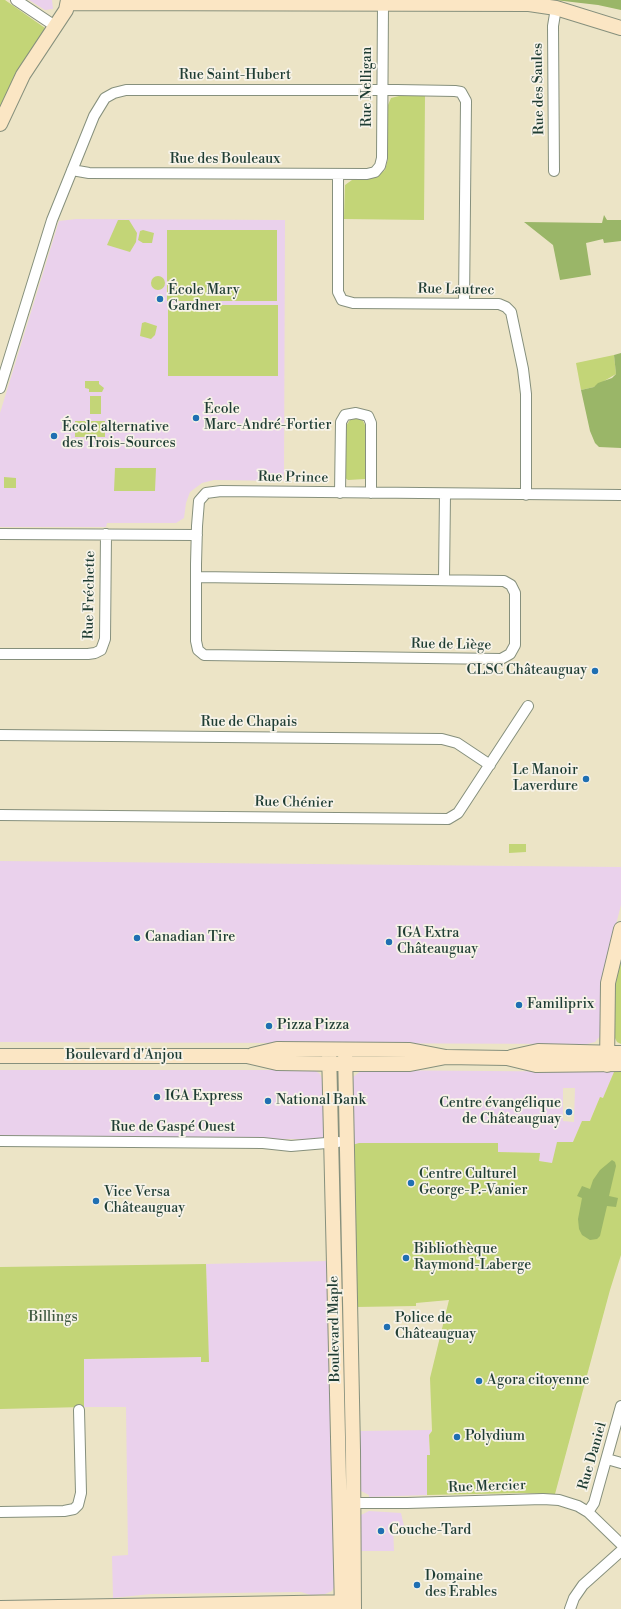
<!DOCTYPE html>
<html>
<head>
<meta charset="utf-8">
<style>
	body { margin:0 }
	canvas { display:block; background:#ece4c6 }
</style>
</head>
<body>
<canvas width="621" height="1609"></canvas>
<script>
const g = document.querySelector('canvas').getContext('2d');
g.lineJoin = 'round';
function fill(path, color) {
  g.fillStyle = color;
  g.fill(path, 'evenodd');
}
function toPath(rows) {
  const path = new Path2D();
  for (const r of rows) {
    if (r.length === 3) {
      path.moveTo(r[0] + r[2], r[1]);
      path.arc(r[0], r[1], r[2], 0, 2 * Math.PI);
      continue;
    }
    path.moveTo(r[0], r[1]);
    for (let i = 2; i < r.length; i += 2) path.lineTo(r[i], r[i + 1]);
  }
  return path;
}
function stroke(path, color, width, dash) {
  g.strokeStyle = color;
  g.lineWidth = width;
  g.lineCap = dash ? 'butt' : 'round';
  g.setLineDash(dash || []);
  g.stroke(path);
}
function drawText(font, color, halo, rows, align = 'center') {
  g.font = font + ' "Libre Bodoni",serif';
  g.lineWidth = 3.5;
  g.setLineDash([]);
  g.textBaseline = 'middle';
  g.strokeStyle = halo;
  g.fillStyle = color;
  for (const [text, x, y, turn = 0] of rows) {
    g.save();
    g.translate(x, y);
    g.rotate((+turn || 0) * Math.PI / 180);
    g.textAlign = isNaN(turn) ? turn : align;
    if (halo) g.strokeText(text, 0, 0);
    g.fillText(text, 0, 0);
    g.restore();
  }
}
fill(toPath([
	[29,0,52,0,53,9,45,10],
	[76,219,285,220,284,481,214,480,202,483,190,492,186,503,184,518,176,523,107,523,106,527,0,527,0,413,59,221],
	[0,861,621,867,621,905,602,978,600,1036,595,1042,587,1044,0,1042],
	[0,1070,314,1070,320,1074,323,1081,324,1139,0,1139],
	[362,1070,614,1072,603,1098,600,1097,590,1121,582,1121,573,1142,552,1163,539,1161,540,1153,498,1152,498,1143,352,1145,353,1077],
	[563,1088,575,1088,574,1122,563,1121],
	[327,1261,335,1585,332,1591,325,1594,311,1595,301,1592,151,1594,113,1598,112,1556,128,1555,126,1407,84,1407,84,1359,201,1357,208,1361,206,1264],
	[432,1430,429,1435,430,1455,427,1455,427,1495,369,1497,369,1495,361,1491,358,1431],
	[369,1511,401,1513,404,1526,393,1526,394,1551,361,1551,361,1515]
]), '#ead1ec');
fill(toPath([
	[0,0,5,0,45,28,0,109],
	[399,96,425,96,424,220,344,219,345,185,352,180,374,178,385,170,388,159,388,105,391,98],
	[118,220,129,220,137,233,136,242,130,252,107,245],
	[143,230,154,233,152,243,143,243,138,240,140,231],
	[167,230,277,230,277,301,167,301],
	[158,283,7],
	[168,305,278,305,278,376,168,376],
	[145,322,157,326,155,335,151,339,140,336,142,323],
	[614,355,616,374,594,387,581,390,576,363],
	[85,381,99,381,99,384,104,388,102,392,89,392,89,389,85,388],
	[90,396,101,396,101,414,90,414],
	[358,418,363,421,366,427,365,479,348,480,345,478,346,426,350,420],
	[75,421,105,421,105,437,75,437],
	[115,468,156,468,155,491,114,491],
	[4,477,16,478,16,488,4,488],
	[509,844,526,844,526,852,509,853],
	[621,946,621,1044,617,1042,612,1032,616,965],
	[614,1072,621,1072,621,1255,610,1290,555,1494,523,1493,427,1495,427,1455,430,1455,429,1435,432,1431,430,1378,449,1300,416,1303,416,1306,356,1307,352,1145,359,1143,498,1143,498,1152,540,1153,539,1161,552,1163,557,1142,573,1142,582,1121,590,1121,600,1097,603,1098],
	[206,1264,209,1362,201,1362,201,1357,84,1359,84,1407,0,1409,0,1267]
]), '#c3d577');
fill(toPath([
	[555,0,621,0,621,10,598,5],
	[604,215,607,220,621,220,621,241,604,243,603,239,586,243,591,275,560,280,553,245,524,222,602,223],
	[621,353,621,448,599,447,595,443,590,431,581,390,594,387,598,383,612,378,616,374,614,355],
	[612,1160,615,1162,616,1166,609,1196,618,1198,616,1207,607,1206,600,1236,597,1239,590,1240,582,1235,579,1229,578,1219,582,1198,577,1196,582,1186,590,1189,593,1180,600,1170]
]), '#9ab668');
const street = toPath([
	[16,0,55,26],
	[72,170,89,173,367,174,375,172,380,166,382,158,383,4],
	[554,171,553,26,556,8],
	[338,174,338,292,342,300,353,303,499,304,506,307,511,312,523,369,526,394,526,495],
	[0,388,52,220,94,116,105,98,114,93,126,90,397,90,455,91,461,92,466,101,464,304],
	[340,493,341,422,345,415,356,413,368,416,371,423,371,493],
	[0,534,197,535],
	[196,577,504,581,511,585,515,593,515,645,510,654,501,659,204,655,198,650,196,641,196,564,197,526,199,501,206,493,221,491,621,495],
	[444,579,445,494],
	[0,654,88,654,95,653,101,650,105,639,106,534],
	[0,735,442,739,457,743,490,765],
	[0,815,448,819,458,813,528,706],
	[0,1141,263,1143,291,1146,338,1142],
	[607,1459,621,1463],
	[347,1503,407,1503,543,1499,559,1500,578,1506,588,1512,621,1544],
	[0,1512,64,1511,74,1509,78,1505,81,1493,79,1410],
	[588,1512,594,1503,621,1406],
	[570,1609,574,1598,583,1585,621,1551]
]);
const secondary = toPath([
	[68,3,529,4,556,8,621,28],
	[0,124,23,75,66,10,68,0],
	[329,1050,342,1609],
	[345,1050,353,1450,354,1609],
	[252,1055,277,1049,410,1050,446,1057,507,1058,536,1065,621,1064],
	[0,1056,247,1056,277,1063,345,1064,410,1064,446,1057],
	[511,1057,538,1051,621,1053],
	[607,1065,608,983,621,929],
	[0,1608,352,1602]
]);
stroke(street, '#86907d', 12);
stroke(secondary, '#86907d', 16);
stroke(street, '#fff', 10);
stroke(secondary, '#fbe6c4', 14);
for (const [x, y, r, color] of [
	[160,299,4,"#1f6fb2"],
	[196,418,4,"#1f6fb2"],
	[54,436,4,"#1f6fb2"],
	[595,671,4,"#1f6fb2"],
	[586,779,4,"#1f6fb2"],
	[137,938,4,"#1f6fb2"],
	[389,942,4,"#1f6fb2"],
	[519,1005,4,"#1f6fb2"],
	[269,1026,4,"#1f6fb2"],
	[157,1097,4,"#1f6fb2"],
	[268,1101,4,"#1f6fb2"],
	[569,1112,4,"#1f6fb2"],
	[411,1183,4,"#1f6fb2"],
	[96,1201,4,"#1f6fb2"],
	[406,1258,4,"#1f6fb2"],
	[387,1327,4,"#1f6fb2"],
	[479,1381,4,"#1f6fb2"],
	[457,1437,4,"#1f6fb2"],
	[381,1531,4,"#1f6fb2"],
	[417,1585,4,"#1f6fb2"]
]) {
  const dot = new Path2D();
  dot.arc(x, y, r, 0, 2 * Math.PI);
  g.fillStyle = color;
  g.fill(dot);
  stroke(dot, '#f7f3e8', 1.5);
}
drawText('14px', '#1f3d34', '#f7f3e8', [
	["Rue Saint-Hubert",235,76],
	["Rue Nelligan",368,87,-90],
	["Rue des Saules",539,89,-91],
	["Rue des Bouleaux",225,160],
	["Rue Lautrec",456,290,1],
	["Rue Prince",293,478,1],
	["Rue Fréchette",90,595,-89],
	["Rue de Liège",451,645,1],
	["Rue de Chapais",249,723],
	["Rue Chénier",294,803,1],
	["Boulevard d'Anjou",124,1056],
	["Rue de Gaspé Ouest",173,1128],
	["Boulevard Maple",335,1329,-91],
	["Rue Daniel",593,1456,-74],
	["Rue Mercier",487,1487,-2]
]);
drawText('14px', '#1f3d34', '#f7f3e8', [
	["École Mary",168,291],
	["Gardner",168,307],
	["École",204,410],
	["Marc-André-Fortier",204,426],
	["École alternative",62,428],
	["des Trois-Sources",62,444],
	["CLSC Châteauguay",587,671,"right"],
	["Le Manoir",578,771,"right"],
	["Laverdure",578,787,"right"],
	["IGA Extra",397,934],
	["Châteauguay",397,950],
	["Canadian Tire",145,938],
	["Familiprix",527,1005],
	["Pizza Pizza",277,1026],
	["IGA Express",165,1097],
	["National Bank",276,1101],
	["Centre évangélique",561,1104,"right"],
	["de Châteauguay",561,1120,"right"],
	["Centre Culturel",419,1175],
	["George-P.-Vanier",419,1191],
	["Vice Versa",104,1193],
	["Châteauguay",104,1209],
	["Bibliothèque",414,1250],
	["Raymond-Laberge",414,1266],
	["Police de",395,1319],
	["Châteauguay",395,1335],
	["Agora citoyenne",487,1381],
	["Polydium",465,1437],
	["Couche-Tard",389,1531],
	["Domaine",425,1577],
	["des Érables",425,1593]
], 'left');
drawText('14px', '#405b41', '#f7f3e8', [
	["Billings",53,1318]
]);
</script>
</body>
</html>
